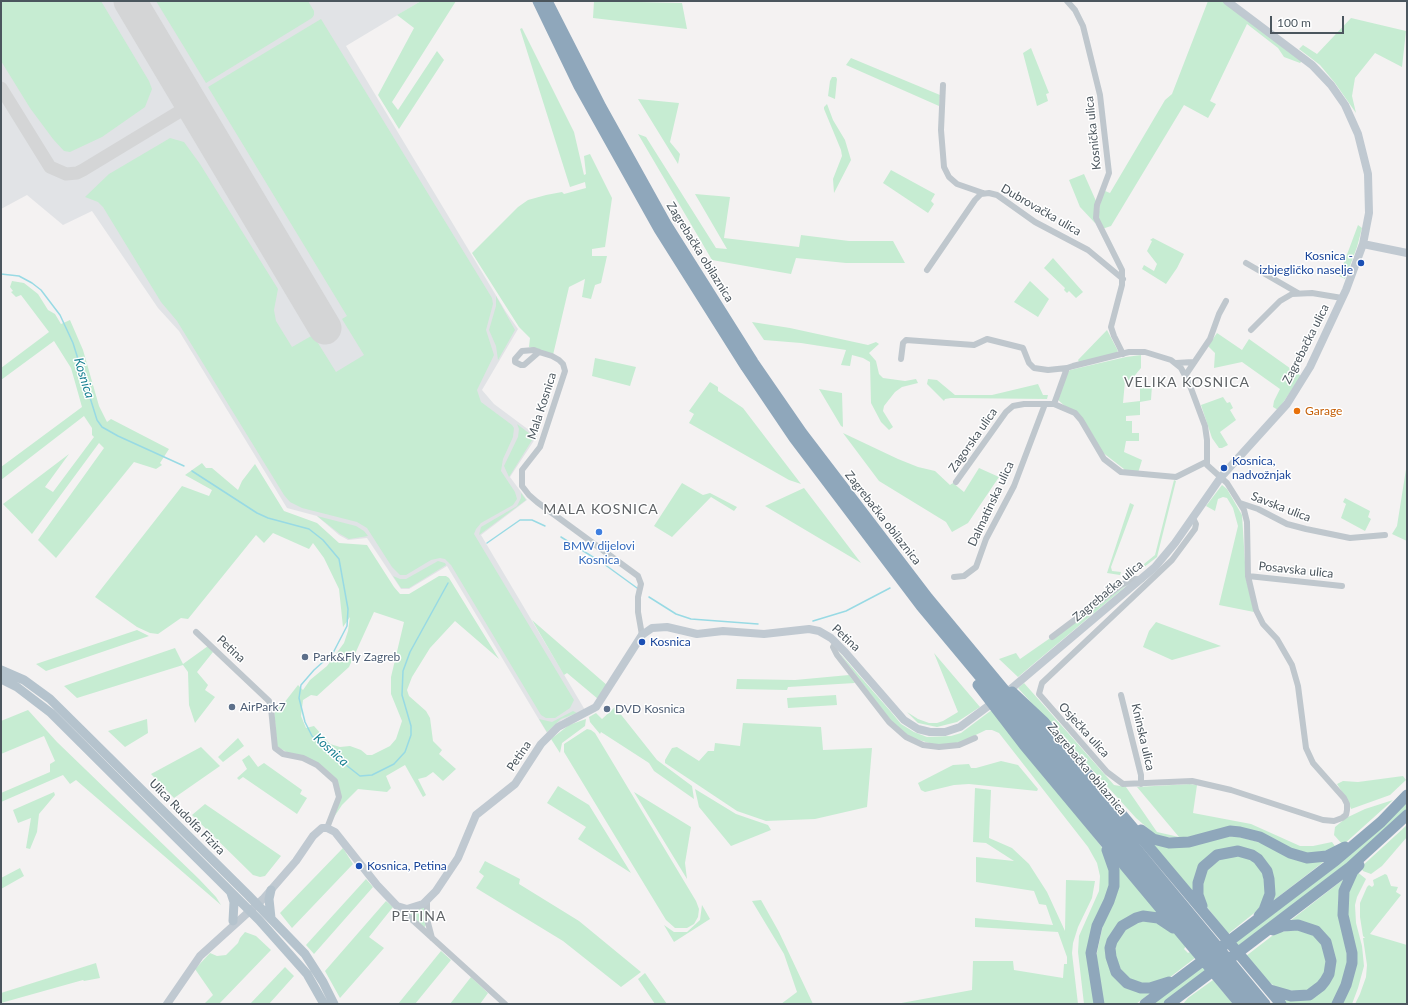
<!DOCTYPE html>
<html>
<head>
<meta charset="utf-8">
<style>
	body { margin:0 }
	#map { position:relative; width:1408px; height:1005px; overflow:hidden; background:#f4f2f2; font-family:Lato,sans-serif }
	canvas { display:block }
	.frame { position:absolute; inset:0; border:2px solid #4b565e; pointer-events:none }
	.scale { position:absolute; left:1270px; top:16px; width:74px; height:18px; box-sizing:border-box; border:2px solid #4b565e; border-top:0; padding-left:5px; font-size:12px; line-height:14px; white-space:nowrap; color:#4b565e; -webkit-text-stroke:3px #fff; paint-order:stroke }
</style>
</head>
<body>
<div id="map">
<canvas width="1408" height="1005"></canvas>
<div class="frame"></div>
<div class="scale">100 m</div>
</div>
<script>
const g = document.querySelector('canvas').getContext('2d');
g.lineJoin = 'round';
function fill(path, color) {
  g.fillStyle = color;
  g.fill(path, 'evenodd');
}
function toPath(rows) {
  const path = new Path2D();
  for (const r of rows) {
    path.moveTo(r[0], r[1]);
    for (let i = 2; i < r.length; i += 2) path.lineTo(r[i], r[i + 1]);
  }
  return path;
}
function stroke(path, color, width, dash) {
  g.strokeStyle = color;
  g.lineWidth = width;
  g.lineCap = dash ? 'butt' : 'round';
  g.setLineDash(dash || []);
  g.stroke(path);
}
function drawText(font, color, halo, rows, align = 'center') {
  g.font = font + ' Lato,sans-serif';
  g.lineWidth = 3;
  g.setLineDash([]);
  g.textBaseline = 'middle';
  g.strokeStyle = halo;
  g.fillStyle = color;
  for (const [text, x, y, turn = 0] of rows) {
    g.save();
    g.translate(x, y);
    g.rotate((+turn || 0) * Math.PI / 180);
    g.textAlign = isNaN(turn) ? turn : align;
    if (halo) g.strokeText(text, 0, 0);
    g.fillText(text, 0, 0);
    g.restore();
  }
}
fill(toPath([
	[1,1,421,1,346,46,506,312,518,329,482,390,494,404,537,436,510,477,527,500,481,535,585,710,562,720,547,733,447,566,409,589,401,589,367,538,348,540,339,535,317,516,287,508,179,331,158,308,92,211,63,225,27,195,1,209]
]), '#e1e3e6');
fill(toPath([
	[1,1,101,1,149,81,152,89,145,107,102,137,70,152,64,151,53,139,30,108,1,61],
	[156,1,308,1,314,11,314,15,312,18,206,83],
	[421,1,456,1,392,102,398,110,437,51,444,60,399,129,378,95,414,28,397,15],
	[594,1,682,3,687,29,593,18],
	[1208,1,1222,1,1288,49,1302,61,1300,63,1284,57,1278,48,1247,24,1210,101,1216,104,1208,118,1184,105,1111,226,1102,229,1098,218,1101,199,1105,191,1110,193,1165,100,1172,94],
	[1351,18,1406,31,1402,67,1375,53,1355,78,1352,96,1356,113,1335,83,1320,65,1299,49,1303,45,1317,54],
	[321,19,492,298,493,304,486,330,494,355,477,390,481,402,512,425,514,428,513,437,503,459,501,471,515,492,517,499,513,505,481,523,476,529,474,534,574,700,570,708,555,718,546,718,541,715,451,565,445,559,440,558,431,560,406,575,400,575,392,567,367,528,357,522,302,508,290,502,284,495,177,321,161,302,103,207,98,202,85,197,109,174,160,144,170,138,184,142,200,164,278,289,274,310,276,321,292,347,313,335,336,372,364,355,342,319,347,316,208,87],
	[522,28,574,132,584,175,586,174,584,156,590,154,612,198,605,247,592,249,592,256,607,256,601,283,595,285,591,299,582,297,585,279,569,287,553,355,529,347,530,338,519,327,472,253,518,207,528,200,546,195,562,192,564,194,586,188,585,182,570,187,520,29],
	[1031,48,1049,93,1046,94,1048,101,1037,106,1023,53],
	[851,58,940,95,939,106,846,65],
	[832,77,836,77,837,79,835,99,828,96,830,81],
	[638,99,679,103,670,142,680,154,678,164],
	[827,104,833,120,845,140,851,160,834,193,833,179,842,156,841,150,824,109,824,107],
	[638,134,646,137,716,248,727,249,695,194,730,197,724,238,799,247,801,235,849,241,893,241,905,263,846,263,796,258,791,274,712,260],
	[891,170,935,194,931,201,934,204,928,213,883,183],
	[1084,174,1096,201,1095,223,1080,207,1069,180],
	[1358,225,1362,228,1357,247,1345,279,1339,276],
	[1153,238,1184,254,1177,268,1166,284,1142,269,1144,265,1154,271,1157,264,1147,251,1152,241,1150,240],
	[1053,258,1083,292,1076,298,1069,291,1067,293,1064,290,1065,288,1044,268],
	[12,281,24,283,38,294,48,310,55,314,61,324,70,320,83,350,99,406,107,422,111,419,169,449,160,463,162,465,156,469,134,462,56,558,38,540,104,448,99,443,32,534,3,504,69,454,45,487,53,492,94,437,92,435,92,428,84,416,1,480,1,467,82,407,71,368,54,341,1,380,1,368,49,332,21,295,16,297,11,292,13,291,10,287],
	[1030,281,1049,299,1038,317,1014,302],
	[496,296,515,330,498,360,496,346,489,330,496,306],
	[752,322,790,328,868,345,876,342,879,344,869,353,876,361,879,374,883,378,905,381,916,379,918,383,902,387,895,392,884,406,883,411,893,427,889,430,881,422,871,403,870,362,863,358,852,355,850,366,841,365,846,350,801,343,764,340],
	[1107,330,1118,351,1115,354,1079,362,1078,360],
	[1217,333,1242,350,1249,339,1301,376,1278,410,1273,407,1274,401,1280,389,1242,362,1214,368,1215,353,1208,346],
	[1141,355,1141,368,1131,380,1125,381,1123,403,1140,401,1140,385,1152,385,1151,400,1140,402,1140,415,1126,416,1126,421,1132,421,1132,433,1139,433,1139,441,1126,441,1124,452,1142,460,1138,473,1125,472,1124,469,1102,452,1088,427,1057,399,1066,375,1070,370,1126,357],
	[595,358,636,367,630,386,592,376],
	[928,379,937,380,955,395,992,395,1038,384,1043,395,1048,395,1047,399,951,398,945,399,944,401,927,384],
	[710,382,718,387,718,391,743,408,801,484,789,480,689,423,694,414,689,411],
	[819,389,842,393,843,427,841,426],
	[1223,397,1227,403,1230,402,1233,408,1230,410,1236,420,1220,432,1228,445,1222,448,1219,448,1212,438,1201,405],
	[517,424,534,437,509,477,504,466,518,437,519,429],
	[843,433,898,459,918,467,935,471,950,485,953,483,964,492,979,468,999,477,968,523,952,532,946,522,879,481],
	[202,463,206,468,212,468,238,490,242,481,255,464,284,511,317,523,339,543,367,545,394,587,400,594,409,594,439,576,446,576,449,578,499,659,455,621,430,648,412,677,407,690,409,696,426,711,430,718,433,741,442,750,439,754,456,769,443,781,433,772,426,777,418,779,426,795,423,797,405,765,386,776,391,788,387,792,358,789,342,805,334,817,338,806,332,775,277,747,274,708,275,707,277,709,284,703,298,685,303,690,310,680,327,666,344,643,348,631,350,617,343,627,339,589,324,558,313,543,309,549,273,533,264,543,256,535,188,619,181,618,158,634,150,633,137,627,95,597,182,486,209,496,212,490,185,475],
	[374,612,404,622,391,677,391,694,402,721,396,739,390,746,372,755,367,755,361,750,350,746,340,747,330,744,314,726,306,728,301,716,303,700,311,695,317,696,349,667],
	[1407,463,1407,541,1392,534,1397,526],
	[1174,480,1176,481,1157,557,1134,575,1133,573,1155,555],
	[682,483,703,495,710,493,737,507,734,511,711,497,672,537,654,526],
	[1222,485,1227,489,1242,515,1246,578,1254,612,1219,605,1238,526,1233,508,1227,498,1223,497,1218,499,1215,511,1206,506],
	[804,488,861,563,765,506],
	[521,493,526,500,479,535,481,527,517,506,521,498],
	[1345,498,1370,511,1368,517,1371,519,1365,531,1341,518,1346,504,1343,502],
	[1130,503,1134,505,1111,567,1112,571,1121,572,1120,575,1107,573],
	[317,516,356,526,364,531,368,536,349,539,340,534],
	[438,561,445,563,446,565,409,588,401,588,393,576,400,579,406,579],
	[1131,582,1018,677,999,659,1016,653,1020,659],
	[532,620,608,686,598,699,567,673,564,675],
	[1156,622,1221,646,1172,660,1143,647,1149,631],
	[137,630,149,636,46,671,36,664],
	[208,646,213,652,197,672,208,685,205,690,215,697,195,723,189,705,188,672,183,665,77,698,64,686,175,648,183,664],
	[837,650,892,713,901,724,914,732,927,737,951,736,961,733,993,709,1101,846,1109,861,1109,891,1096,920,1095,1004,1084,1004,1078,952,1079,936,1099,891,1100,876,1097,863,1088,847,999,733,992,730,986,730,961,742,947,745,936,745,912,738,901,731,891,721],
	[934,653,980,707,957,722,937,727,918,723,907,712,918,719,929,723,937,723,943,721,958,712],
	[849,675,855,683,788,687,787,690,736,689,737,679,795,680],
	[1024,683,1114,785,1126,787,1157,832,1179,837,1137,787,1190,784,1197,785,1193,813,1251,824,1300,846,1313,846,1332,842,1337,849,1305,854,1261,835,1188,838,1158,837,1136,818,1018,688],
	[836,695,837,705,788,708,787,698],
	[615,707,657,760,692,786,694,799,654,771,649,763,601,732,600,734,590,722,589,717,596,713,602,719],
	[28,710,57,742,199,879,216,897,221,905,76,780,70,784,63,775,1,802,1,793,50,772,50,764,55,761,44,736,1,754,1,721],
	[573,711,577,713,561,719,547,732,539,719,552,722],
	[147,719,148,733,125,747,108,731],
	[586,719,585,726,562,743,560,753,551,739,569,725],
	[743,723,821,727,823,750,872,748,867,807,815,819,766,821,737,811,665,763,665,760,672,748,677,747,699,761,708,751,714,751,715,743,740,746],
	[587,729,591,730,595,733,696,901,699,909,698,917,694,924,687,928,675,928,666,920,564,752,564,744],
	[238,738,244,746,223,762,218,757],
	[201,747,220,766,174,798,151,774],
	[249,755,258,767,264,763,302,790,300,794,307,798,297,814,243,777,239,780,237,778,247,769,242,760],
	[1001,761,1018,765,1038,789,1037,791,969,784,954,785,925,792,921,790,918,783,953,765,969,764,971,768,976,768],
	[1403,776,1406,780,1390,795,1351,809,1348,801,1337,784,1343,781,1358,782],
	[558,786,589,805,631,873,578,839,586,827,547,803],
	[975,788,991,790,989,838,1012,848,1029,864,1047,892,1065,931,1066,880,1095,881,1092,898,1078,927,1073,943,1072,953,1078,1004,896,1004,972,990,973,961,1013,961,1014,970,1063,978,1064,964,1067,964,1067,957,1058,932,975,927,975,918,1053,925,1046,905,1039,904,1034,891,976,882,976,857,1014,861,986,843,973,842],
	[695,789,736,814,768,825,771,830,731,846,699,807],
	[54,792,55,795,39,814,37,832,30,849,26,848,31,818,18,823,13,810],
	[634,792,691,827,685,863,687,879],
	[1393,800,1343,845,1334,835,1335,827,1346,818,1365,809],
	[1407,801,1407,810,1355,858,1238,946,1235,942],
	[205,804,281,856,265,876,260,877,253,875,192,815],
	[1407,825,1407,837,1382,866,1371,874,1363,871,1361,867],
	[1232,835,1326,860,1269,904,1259,857,1211,855,1196,897,1149,840],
	[343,848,353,864,292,928,280,913],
	[1236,854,1254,861,1265,877,1266,894,1258,910,1228,934,1207,907,1201,890,1206,870,1226,855],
	[485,861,520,879,519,884,579,921,641,972,621,987,563,941,476,888,484,876,479,872],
	[1116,863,1159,913,1119,924,1112,971,1153,991,1136,1004,1102,1004,1095,962],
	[20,868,24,876,1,889,1,878],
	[1356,871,1366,879,1357,897,1355,905,1356,923,1362,946,1364,966,1358,988,1352,1004,1338,1004,1350,978,1344,903],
	[1385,874,1387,875,1391,886,1398,887,1396,892,1401,895,1370,934,1407,945,1407,1004,1355,1004,1360,994,1366,977,1367,965,1363,938,1365,938,1363,936,1360,917,1360,903,1367,887,1369,885,1372,887,1374,885,1373,880],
	[1345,878,1339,892,1338,907,1347,954,1347,971,1332,1004,1284,1004,1282,998,1320,991,1331,946,1290,921],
	[366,879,373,887,314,954,306,945],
	[761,900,779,932,813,1004,781,1004,797,992,784,954,752,901],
	[386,901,393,907,369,937,384,948,340,998,325,971],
	[702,905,710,919,674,942,664,925,674,932,687,932,700,920],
	[425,906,426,925,424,928,410,914],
	[1151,919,1174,932,1186,946,1184,949,1188,953,1190,952,1195,958,1169,978,1157,984,1135,983,1118,969,1114,945,1127,926],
	[1303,929,1319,939,1327,955,1325,973,1319,983,1304,992,1278,989,1269,982,1246,956,1272,936,1280,932],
	[245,932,256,936,271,950,219,1004,204,1004,213,995,195,969,210,953,217,956,226,955,238,943,240,938],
	[441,951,451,960,415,1004,398,1004],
	[96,963,100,978,84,981,83,980,1,1003,1,993],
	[285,967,294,976,269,1004,250,1004],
	[1203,967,1206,971,1162,1004,1151,1004],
	[645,973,667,1004,655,1004,638,979],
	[471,977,488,993,480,1004,450,1004],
	[1213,980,1233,1004,1183,1004,1188,998]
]), '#c6ecd2');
stroke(toPath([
	[1,274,19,276,32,283,41,290,60,315,73,343,97,420,102,427,118,436,184,466],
	[192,471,257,513,268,518,309,529,323,540,339,559,348,609,347,626,333,653,314,670,301,685,299,698,305,722,312,736,327,750,360,776,372,775,394,764,405,752,411,735,411,726,402,695,403,671,410,652,448,583],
	[561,537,604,564,637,588],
	[487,543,520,520,532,520,545,526],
	[649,597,676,614,691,619,758,624],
	[813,621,846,611,890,588]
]), '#98dae4', 1.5);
stroke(toPath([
	[1,88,50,167,66,174,77,173,83,170,192,104]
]), '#d4d5d6', 13);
stroke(toPath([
	[130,1,325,328]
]), '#d4d5d6', 33);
stroke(toPath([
	[1067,1,1075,10,1083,26,1100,95,1109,173,1097,205,1096,218,1122,270,1122,285,1111,327,1114,336,1123,354],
	[943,85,941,130,944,167,949,177,957,184,983,193],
	[1246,263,1298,293],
	[927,270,975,200,981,194,989,193,997,195,1035,222,1088,250,1123,279],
	[1251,330,1280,301,1292,294,1312,293,1342,298],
	[539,352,524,365,521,365,515,362,515,359,522,351,534,350,539,352,552,356,559,360,563,364,565,371,540,447,522,470,522,486,529,495,537,502,638,576,641,584,638,597,638,612,642,635],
	[901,359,903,343,906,340,974,345,987,339,1023,348,1029,363,1034,368,1048,370,1067,368],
	[1176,363,1193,362],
	[1185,376,1210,339,1219,314,1226,301],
	[1054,404,1067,368,1073,366,1129,352,1145,352,1171,360,1181,368,1189,383,1205,426,1207,440,1207,465,1227,483,1244,510,1247,522,1248,576,1256,610,1263,624,1277,639,1292,665,1298,686,1306,748,1313,763,1344,798,1347,804,1347,810,1346,815,1342,818,1334,821,1323,820,1231,790,1192,781,1123,784,1107,772,1039,694,1042,683,1172,560,1195,529,1196,524,1193,518],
	[956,482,1006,412,1013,406,1024,404,1054,404,1075,413,1081,420,1104,459,1121,472,1176,477,1206,462],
	[1240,503,1258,509,1287,524,1306,529,1350,538,1385,535],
	[1248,576,1342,586],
	[954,577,964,576,976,567,986,539,1014,486,1045,404],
	[196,632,269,701,271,708,275,748,283,754,303,758,317,765,335,781,339,797,327,828],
	[1052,637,1121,585,1134,579,1142,579],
	[836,642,833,647,837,655,889,722,906,737,923,745,939,747,959,745,975,738],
	[1121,695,1141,775,1141,784],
	[427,901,427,919,432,938],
	[398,907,505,1004]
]), '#bfc7cd', 6);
stroke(toPath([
	[1363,244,1407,253],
	[1006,693,1155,567,1175,543,1221,477,1287,404,1310,367,1346,290,1363,244,1369,213,1368,174,1358,134,1345,105,1331,85,1312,65,1227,1],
	[167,1004,200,956,263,899,296,861,313,836,322,828,327,828,335,832,377,885,397,906,407,909,423,904,436,891,458,858,476,815,515,784,541,744,558,727,596,707,642,635,652,628,667,627,697,634,723,631,764,634,809,629,819,631,831,638,845,652,904,720,918,729,930,732,945,732,960,727,995,701]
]), '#c0c9d1', 8);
stroke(toPath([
	[1,670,24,680,50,699,248,895,305,954,323,982,334,1004],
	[1,679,17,687,51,713,259,920,307,974,324,1004],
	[271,890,269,899,271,918],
	[231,893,234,902,233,921]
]), '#b5c3cd', 9);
stroke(toPath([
	[538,1,579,86,659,229,746,367,794,438,921,606,1253,1004],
	[547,1,601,107,666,224,753,362,802,433,928,598,1265,1004],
	[978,685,1024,745,1240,1004],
	[1012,692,1044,722,1281,1004],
	[1141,830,1153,839,1169,843,1189,842,1230,831,1240,832,1260,837,1290,853,1307,858,1327,856,1345,847],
	[1202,906,1198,895,1198,883,1203,867,1217,855,1238,851,1252,855,1258,859,1267,871,1269,879,1270,894,1264,910,1259,916],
	[1224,945,1336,860,1381,822,1407,795],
	[1232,957,1349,868,1407,815],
	[1169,982,1150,988,1141,988,1127,983,1116,972,1111,957,1110,948,1112,941,1122,926,1136,918,1143,916,1158,918,1173,928],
	[1270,990,1291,996,1309,995,1321,986,1325,981,1329,974,1331,961,1326,942,1316,931,1298,925,1283,926,1273,930],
	[1099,1004,1091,953,1097,926,1109,901,1114,886,1114,870,1107,850],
	[1145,1004,1209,956],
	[1169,1004,1218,967],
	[1337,1004,1346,985,1352,963,1352,953,1343,915,1344,891,1353,871,1359,865]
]), '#8fa7bb', 11);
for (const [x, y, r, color] of [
	[1361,263,4,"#1a4fb4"],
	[1297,411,4,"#e8710a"],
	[1224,468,4,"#1a4fb4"],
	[599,532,4,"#3f7fe0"],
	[642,642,4,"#1a4fb4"],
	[305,657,4,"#5c6f8a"],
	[232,707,4,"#5c6f8a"],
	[607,709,4,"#5c6f8a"],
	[359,866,4,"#1a4fb4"]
]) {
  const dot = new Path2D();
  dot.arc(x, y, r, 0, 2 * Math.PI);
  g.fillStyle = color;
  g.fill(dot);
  stroke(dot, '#fff', 1.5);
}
drawText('12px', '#4b565e', '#fff', [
	["Kosnička ulica",1093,133,-96],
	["Dubrovačka ulica",1041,210,30],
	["Zagrebačka obilaznica",700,252,58],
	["Zagrebačka ulica",1306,344,-63],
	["Mala Kosnica",542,406,-72],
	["Zagorska ulica",973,440,-55],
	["Dalmatinska ulica",991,504,-65],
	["Savska ulica",1281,507,21],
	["Zagrebačka obilaznica",883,518,52],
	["Posavska ulica",1296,570,6],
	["Zagrebačka ulica",1108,591,-40],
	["Petina",846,638,43],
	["Petina",231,649,43],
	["Osječka ulica",1084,730,48],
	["Kninska ulica",1143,737,77],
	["Petina",519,756,-56],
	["Zagrebačka obilaznica",1087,769,50],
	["Ulica Rudolfa Fizira",187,817,45]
]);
drawText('12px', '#164399', '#fff', [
	["Kosnica -",1353,256,"right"],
	["izbjegličko naselje",1353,270,"right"],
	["Kosnica,",1232,461],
	["nadvožnjak",1232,475],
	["Kosnica",650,642],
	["Kosnica, Petina",367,866]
], 'left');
drawText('12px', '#c56008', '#fff', [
	["Garage",1305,411]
], 'left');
drawText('12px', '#366cbe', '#fff', [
	["BMW dijelovi",599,546],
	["Kosnica",599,560]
]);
drawText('12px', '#4e5e75', '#fff', [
	["Park&Fly Zagreb",313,657],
	["AirPark7",240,707],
	["DVD Kosnica",615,709]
], 'left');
drawText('italic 13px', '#1a8293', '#fff', [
	["Kosnica",84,378,73],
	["Kosnica",331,750,42]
]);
g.letterSpacing = '1px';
drawText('14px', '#5f6366', '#fff', [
	["VELIKA KOSNICA",1187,382],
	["MALA KOSNICA",601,509],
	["PETINA",419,916]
]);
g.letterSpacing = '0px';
</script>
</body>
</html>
